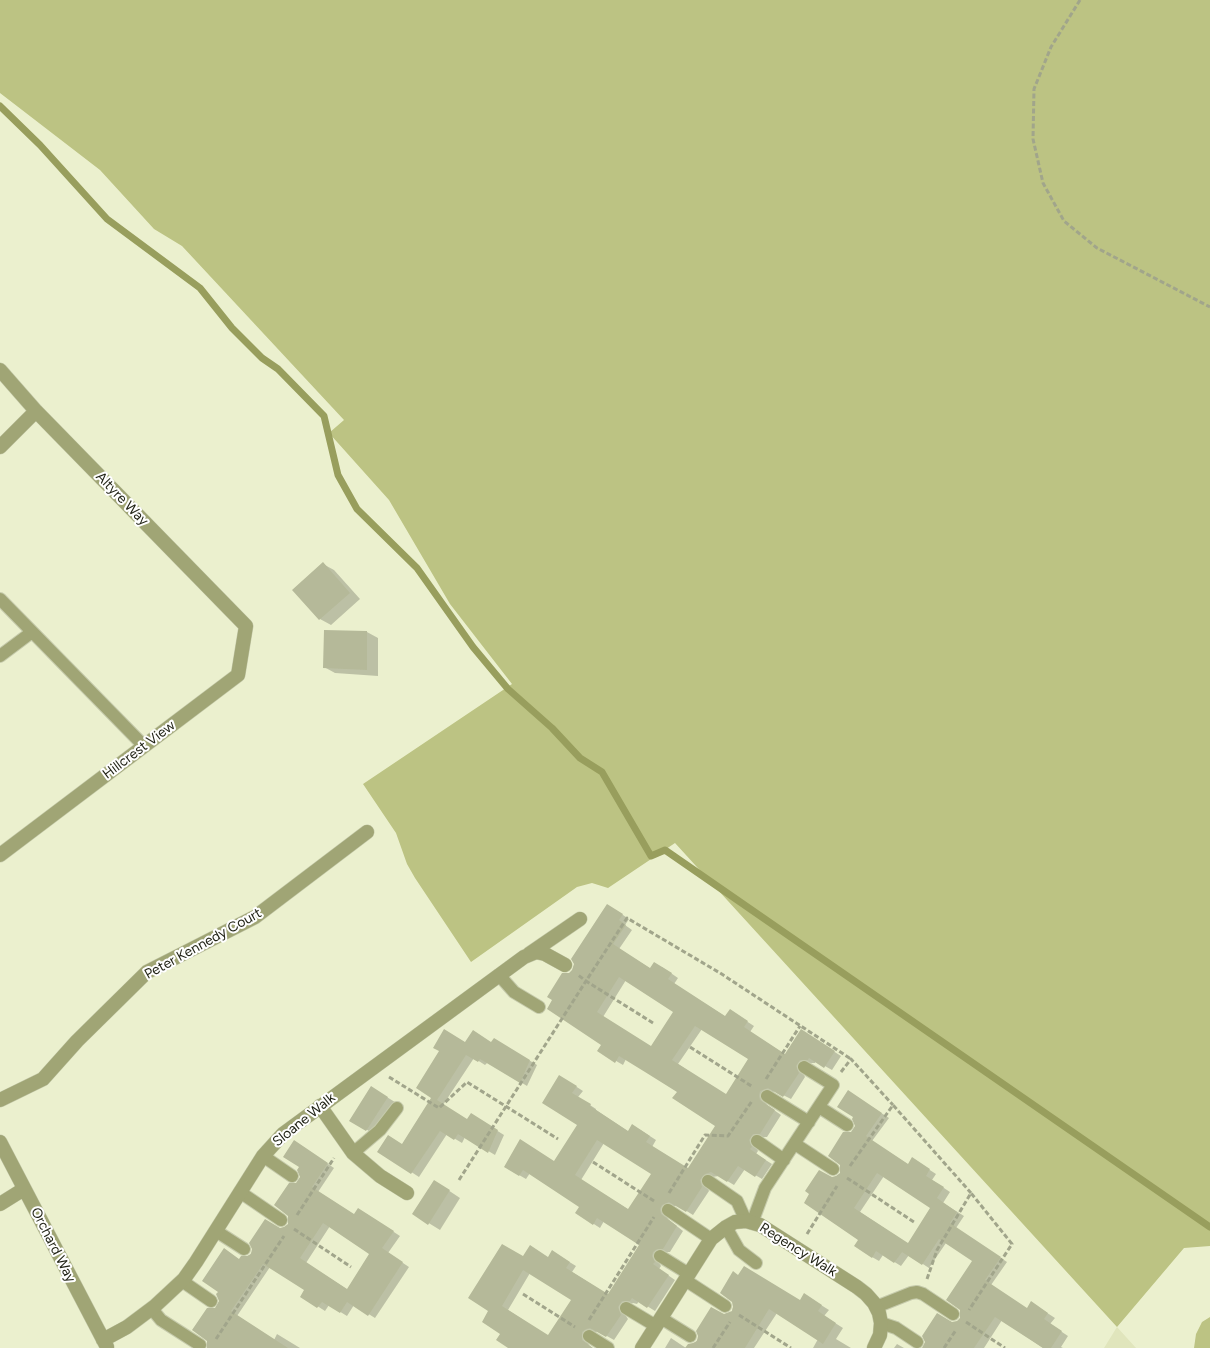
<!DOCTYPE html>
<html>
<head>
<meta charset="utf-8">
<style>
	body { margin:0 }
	canvas { display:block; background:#ebf0ce }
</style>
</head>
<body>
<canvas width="1210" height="1348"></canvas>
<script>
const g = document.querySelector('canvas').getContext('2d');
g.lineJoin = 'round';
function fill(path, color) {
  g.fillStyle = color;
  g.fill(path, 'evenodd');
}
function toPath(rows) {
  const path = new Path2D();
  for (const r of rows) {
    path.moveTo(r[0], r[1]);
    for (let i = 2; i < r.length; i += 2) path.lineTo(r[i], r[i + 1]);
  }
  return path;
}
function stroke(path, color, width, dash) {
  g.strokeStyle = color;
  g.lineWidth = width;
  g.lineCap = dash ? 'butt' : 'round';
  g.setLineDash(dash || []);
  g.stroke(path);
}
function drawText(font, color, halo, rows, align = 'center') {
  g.font = font + ' Figtree,sans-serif';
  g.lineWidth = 4;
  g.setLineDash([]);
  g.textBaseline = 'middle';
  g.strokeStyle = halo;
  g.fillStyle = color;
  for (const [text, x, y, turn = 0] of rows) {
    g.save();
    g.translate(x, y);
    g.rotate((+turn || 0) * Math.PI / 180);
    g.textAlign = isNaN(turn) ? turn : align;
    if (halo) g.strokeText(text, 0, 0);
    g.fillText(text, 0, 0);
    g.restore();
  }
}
fill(toPath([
	[1117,1327,1136,1348,1104,1348]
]), '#e0e5bc');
fill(toPath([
	[0,0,1210,0,1210,1246,1184,1248,1117,1327,675,843,608,888,592,883,577,887,471,962,415,878,407,864,396,833,363,784,512,684,450,604,389,500,329,433,344,420,182,246,154,229,100,170,0,93],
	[1210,1317,1210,1348,1194,1348,1196,1334,1202,1322]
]), '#bcc383');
fill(toPath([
	[323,564,334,570,360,599,331,625,320,619],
	[325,631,367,632,378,638,378,676,335,673,324,667],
	[614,909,629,919,625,925,632,930,619,949,651,969,662,967,678,978,674,984,726,1017,737,1015,754,1026,750,1032,786,1055,808,1035,841,1056,832,1070,816,1061,815,1063,807,1063,802,1071,805,1077,791,1099,775,1091,767,1095,765,1101,767,1105,781,1115,767,1137,760,1137,755,1144,758,1151,756,1154,772,1164,762,1179,745,1169,734,1185,719,1176,712,1177,706,1184,709,1191,693,1215,677,1205,668,1209,666,1213,668,1219,683,1231,670,1252,663,1252,658,1261,661,1266,659,1269,675,1280,655,1311,639,1301,637,1304,633,1303,626,1307,624,1313,628,1319,614,1340,598,1331,589,1335,587,1340,589,1345,592,1348,511,1348,501,1333,483,1322,523,1258,549,1258,553,1252,576,1266,572,1272,608,1295,641,1245,604,1221,600,1228,577,1213,581,1207,530,1173,526,1179,505,1167,555,1162,579,1125,566,1080,583,1091,578,1097,596,1109,596,1110,629,1132,639,1129,656,1140,652,1147,688,1170,717,1125,678,1092,626,1059,623,1065,599,1051,603,1044,570,974],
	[626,980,675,1011,651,1048,603,1017],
	[702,1029,750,1059,726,1096,678,1064],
	[604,1143,653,1174,629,1210,581,1180],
	[530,1273,573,1300,549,1337,508,1310],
	[494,1039,537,1065,527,1086,488,1062,485,1065,474,1058,443,1105,468,1121,472,1115,504,1135,495,1155,465,1137,462,1143,447,1134,419,1177,379,1151,402,1145,466,1044,492,1043],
	[382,1094,398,1104,377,1136,351,1120],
	[855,1096,889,1118,872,1141,909,1165,919,1163,936,1174,932,1180,950,1192,943,1203,964,1216,956,1228,1007,1262,991,1285,1027,1309,1038,1307,1055,1318,1050,1324,1068,1336,1061,1347,1063,1348,1043,1348,1002,1320,984,1348,923,1348,952,1323,958,1322,962,1315,974,1261,946,1243,929,1268,909,1255,901,1266,883,1255,879,1261,872,1257,860,1240,832,1178,841,1174,841,1164,852,1133,856,1126],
	[884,1176,932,1207,908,1244,860,1212],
	[301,1146,334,1168,318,1192,355,1216,365,1213,400,1236,388,1253,409,1267,375,1318,354,1305,347,1316,329,1305,325,1311,302,1296,306,1290,270,1267,237,1316,274,1340,277,1334,300,1348,208,1348,214,1310,219,1306,240,1260,248,1258,253,1250,280,1229,289,1225,297,1184,301,1177],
	[330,1226,371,1254,348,1290,306,1263],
	[445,1188,460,1198,440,1230,414,1214],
	[739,1276,801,1301,805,1295,829,1310,824,1316,843,1328,836,1339,851,1348,813,1348,818,1339,777,1313,754,1348,665,1348,671,1338,686,1348,694,1345,699,1337,724,1315,732,1312],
	[897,1344,904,1348,894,1348]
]), '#0003');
stroke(toPath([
	[0,106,40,145,107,219,200,288,232,328,262,358,278,369,324,416,338,475,357,509,417,568,473,647,508,689,552,728,580,758,602,772,651,856,665,850,1210,1227]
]), '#989e5d', 7);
fill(toPath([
	[323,562,350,593,319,620,292,590],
	[324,630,367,631,367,670,323,668],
	[607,904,623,914,619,920,626,925,613,944,650,968,654,962,672,973,668,979,725,1016,730,1009,748,1021,744,1027,785,1054,801,1029,835,1051,824,1068,809,1058,808,1060,800,1060,796,1066,799,1073,783,1097,768,1088,760,1091,759,1096,760,1100,775,1110,760,1134,753,1134,749,1140,752,1147,750,1149,766,1160,755,1177,738,1166,727,1182,711,1172,705,1174,700,1180,702,1187,686,1212,669,1202,662,1205,660,1209,661,1214,677,1226,663,1249,657,1249,653,1252,652,1256,655,1262,653,1264,669,1275,647,1308,632,1298,630,1301,622,1301,618,1307,621,1315,606,1337,590,1328,586,1329,582,1332,582,1340,593,1348,508,1348,496,1340,500,1334,482,1322,488,1311,468,1298,502,1244,523,1256,530,1245,548,1257,552,1250,570,1262,566,1268,608,1294,639,1245,597,1218,593,1225,575,1213,579,1207,523,1170,519,1176,504,1167,520,1139,554,1161,577,1125,542,1103,559,1075,577,1086,572,1093,591,1104,590,1106,628,1131,632,1124,650,1136,646,1142,688,1168,715,1126,672,1098,677,1092,645,1072,619,1056,615,1063,597,1051,601,1045,547,1009,552,1000,547,997,562,973,569,973,572,970,574,964,571,959],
	[619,977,673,1012,651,1046,597,1012],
	[695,1026,748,1059,726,1094,672,1060],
	[597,1140,651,1174,628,1209,575,1175],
	[523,1270,571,1300,548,1335,502,1306],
	[444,1029,465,1042,473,1030,491,1042,494,1038,530,1060,520,1083,480,1059,478,1062,466,1055,437,1100,467,1119,471,1113,498,1130,488,1153,458,1134,454,1140,440,1131,411,1174,377,1152,388,1135,402,1144,431,1098,416,1088,439,1051,433,1048],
	[371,1086,388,1097,366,1131,349,1121],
	[848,1090,882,1113,866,1136,908,1164,912,1157,930,1169,926,1176,944,1187,937,1198,957,1212,950,1223,1001,1257,985,1280,1027,1308,1031,1301,1048,1313,1044,1319,1062,1331,1051,1348,1043,1348,995,1317,974,1348,922,1348,925,1342,922,1336,937,1313,952,1322,957,1321,960,1318,960,1310,946,1300,972,1261,939,1239,922,1265,902,1252,905,1248,894,1263,876,1251,872,1258,854,1246,858,1240,804,1203,809,1194,805,1191,819,1170,832,1177,836,1176,840,1173,840,1165,828,1156,843,1132,851,1132,855,1126,852,1119,853,1117,837,1107],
	[877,1173,930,1208,908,1243,854,1208],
	[294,1140,328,1163,312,1187,354,1214,358,1208,394,1231,382,1248,403,1262,368,1316,347,1302,340,1313,322,1302,317,1308,300,1297,304,1290,263,1264,231,1311,288,1348,207,1348,207,1341,192,1330,207,1308,215,1308,219,1301,216,1294,218,1292,202,1281,224,1248,239,1259,241,1256,247,1256,251,1254,252,1249,249,1243,265,1219,280,1228,284,1227,288,1224,288,1216,274,1205,289,1183,296,1183,300,1177,297,1170,299,1167,283,1157],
	[323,1223,369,1254,347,1289,300,1258],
	[434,1180,450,1190,428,1225,412,1214],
	[744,1266,800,1300,804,1293,822,1305,818,1311,836,1323,823,1344,769,1309,745,1348,685,1348,688,1344,693,1343,697,1341,698,1336,696,1331,711,1307,724,1314,732,1311,733,1307,732,1302,720,1293,733,1271,738,1275]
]), '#b5b999');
const service = toPath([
	[0,599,144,746],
	[0,656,32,632],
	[499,975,514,992,539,1007],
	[767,1096,809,1122],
	[819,1107,847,1125],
	[757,1141,784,1160],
	[795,1144,833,1169],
	[353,1153,380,1130,397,1108],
	[263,1156,292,1176],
	[708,1181,737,1201,746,1221],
	[240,1192,281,1220],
	[668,1210,711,1239],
	[752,1223,765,1188,833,1085,804,1067],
	[726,1227,739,1250,756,1263],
	[216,1231,244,1249],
	[660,1256,689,1274],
	[685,1280,725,1306],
	[182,1281,211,1301],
	[876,1307,911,1293,917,1292,923,1294,953,1314],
	[626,1308,656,1326],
	[152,1309,161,1320,200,1345],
	[661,1318,690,1336],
	[881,1323,896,1328,917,1342],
	[589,1336,608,1348]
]);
const minor = toPath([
	[0,370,36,411,246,626,238,675,0,855],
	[0,447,36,411],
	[529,954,580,919],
	[0,1100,43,1079,77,1041,147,972,255,917,367,832],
	[320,1106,353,1153,380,1176,407,1193],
	[0,1142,107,1347],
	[0,1204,24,1189],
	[103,1340,127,1327,155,1306,184,1279,196,1262,263,1156,283,1134,524,957,536,952,545,954,565,965],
	[642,1348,711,1239,726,1227,735,1222,746,1221,760,1225,857,1287,866,1294,874,1303,879,1313,881,1323,880,1335,874,1348]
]);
stroke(service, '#c6cbac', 14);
stroke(minor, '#c6cbac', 15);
stroke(toPath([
	[1080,0,1051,47,1034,89,1033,139,1043,183,1064,221,1097,248,1210,307],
	[653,1023,586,981,627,918,720,973,851,1059],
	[690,1047,753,1087],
	[841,1072,851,1059,893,1105],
	[389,1077,439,1108,467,1082,558,1139],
	[766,1079,800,1026],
	[593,1162,654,1201],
	[850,1166,893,1105,971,1193],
	[847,1178,914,1222],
	[459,1180,586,981,578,975],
	[669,1193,705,1135,728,1136,752,1101],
	[297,1215,334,1158],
	[294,1229,351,1267],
	[807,1234,837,1186],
	[927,1279,937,1250,971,1193,1012,1244,969,1310],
	[523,1294,575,1327],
	[739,1315,791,1348],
	[589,1320,654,1217],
	[966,1322,1005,1348],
	[216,1339,284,1236],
	[713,1348,730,1322],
	[944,1348,956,1330]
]), '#a1a58b', 3, [5, 2.5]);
stroke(service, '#a0a575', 12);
stroke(minor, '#a0a575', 14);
drawText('14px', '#1e2013', '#fff', [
	["Altyre Way",122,499,46],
	["Hillcrest View",139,750,-37],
	["Peter Kennedy Court",203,944,-29],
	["Sloane Walk",304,1120,-39],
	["Orchard Way",53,1245,63],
	["Regency Walk",798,1250,32]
]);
</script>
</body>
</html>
